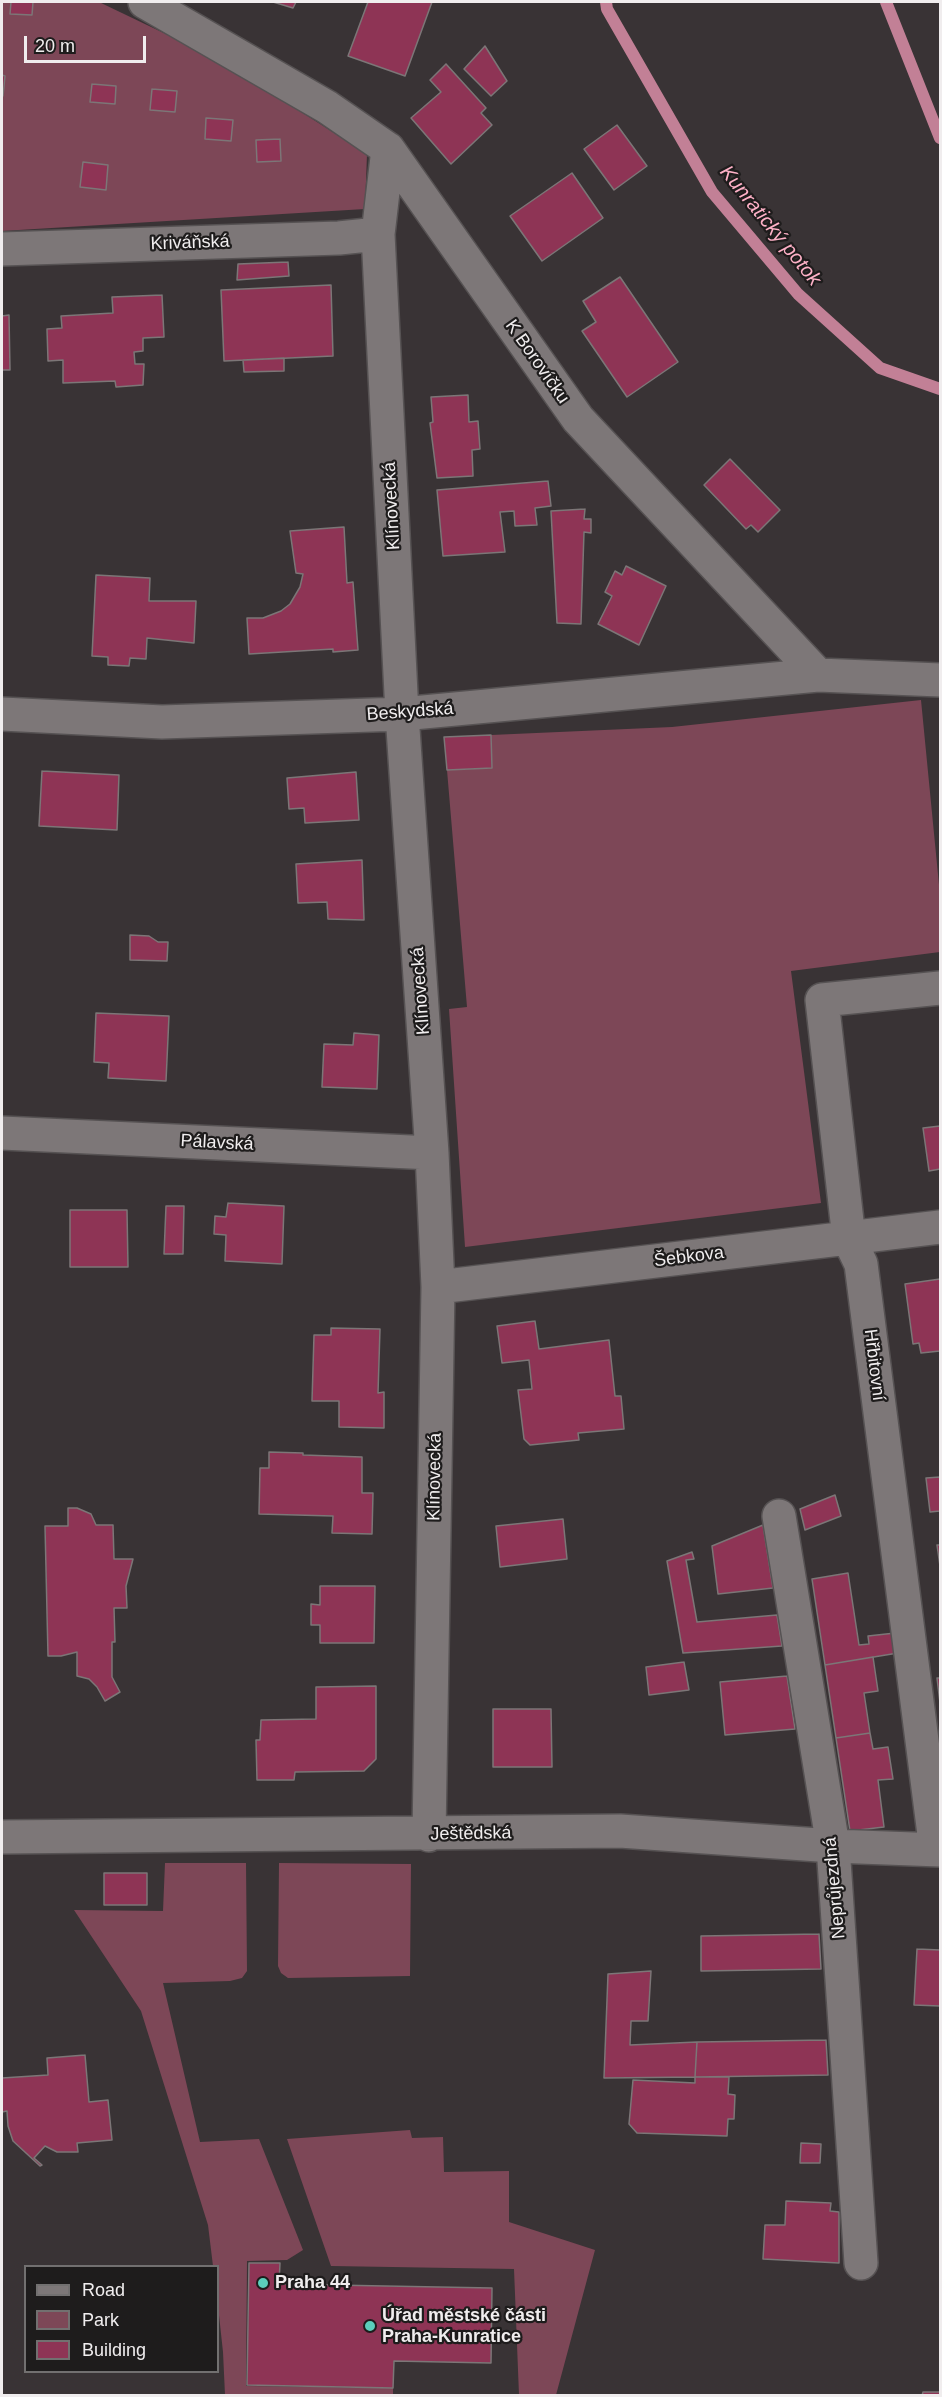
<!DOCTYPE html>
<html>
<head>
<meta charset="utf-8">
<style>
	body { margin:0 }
	#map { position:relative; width:942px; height:2397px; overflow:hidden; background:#393335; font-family:Helvetica,sans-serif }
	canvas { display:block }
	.frame { position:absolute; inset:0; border:3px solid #f0edee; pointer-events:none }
	.legend { position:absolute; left:24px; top:2265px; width:195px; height:108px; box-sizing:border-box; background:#1e1c1c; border:2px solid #727070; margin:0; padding:8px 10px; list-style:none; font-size:18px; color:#f0edee }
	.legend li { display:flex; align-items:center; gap:12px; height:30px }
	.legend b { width:30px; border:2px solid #727070 }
	.scale { position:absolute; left:24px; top:36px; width:122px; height:27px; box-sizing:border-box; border:3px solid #f0edee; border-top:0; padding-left:8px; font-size:18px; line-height:21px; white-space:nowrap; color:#f0edee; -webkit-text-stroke:4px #1e1c1c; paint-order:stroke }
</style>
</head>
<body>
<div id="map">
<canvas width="942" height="2397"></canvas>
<div class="frame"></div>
<ul class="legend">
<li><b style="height:8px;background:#7d7778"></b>Road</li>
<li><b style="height:16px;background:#7d4757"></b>Park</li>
<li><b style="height:16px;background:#8e3455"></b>Building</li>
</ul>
<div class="scale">20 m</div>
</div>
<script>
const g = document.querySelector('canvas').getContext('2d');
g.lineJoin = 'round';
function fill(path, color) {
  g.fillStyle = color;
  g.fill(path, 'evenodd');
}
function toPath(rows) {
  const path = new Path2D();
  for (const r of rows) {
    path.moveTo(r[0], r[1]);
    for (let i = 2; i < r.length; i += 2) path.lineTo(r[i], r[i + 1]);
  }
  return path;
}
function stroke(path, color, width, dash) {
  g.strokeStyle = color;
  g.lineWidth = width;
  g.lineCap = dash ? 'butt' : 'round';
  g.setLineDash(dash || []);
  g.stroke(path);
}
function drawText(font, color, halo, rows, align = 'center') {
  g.font = font + ' Helvetica,sans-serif';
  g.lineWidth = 4.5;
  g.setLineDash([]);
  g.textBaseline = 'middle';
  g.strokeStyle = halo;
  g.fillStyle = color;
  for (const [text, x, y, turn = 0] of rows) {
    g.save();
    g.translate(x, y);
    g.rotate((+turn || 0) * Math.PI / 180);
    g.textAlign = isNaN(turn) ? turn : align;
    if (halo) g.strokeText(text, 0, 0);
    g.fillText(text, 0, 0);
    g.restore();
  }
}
fill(toPath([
	[2,2,99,2,220,60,367,154,365,209,2,231],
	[921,700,940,895,940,952,791,971,821,1203,465,1247,449,1009,467,1007,447,770,492,768,491,735,672,727],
	[165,1863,246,1863,247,1971,242,1978,230,1981,163,1983,200,2142,259,2139,303,2250,287,2260,247,2261,246,2386,393,2388,393,2395,225,2395,223,2352,218,2306,218,2266,213,2266,208,2225,141,2011,74,1910,163,1911],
	[279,1863,411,1864,410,1976,288,1978,281,1973,278,1966],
	[410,2130,412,2138,443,2137,444,2172,509,2171,509,2222,595,2250,556,2395,519,2395,514,2269,331,2266,287,2139]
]), '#7d4757');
stroke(toPath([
	[606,2,607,9,712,192,798,294,880,368,940,389],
	[886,2,940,138]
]), '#c28096', 12);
const building = toPath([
	[11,2,33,2,32,15,10,14,11,2],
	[273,2,296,2,293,8,273,2],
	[368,2,432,2,405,76,348,56,368,2],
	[485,46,507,81,491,96,464,69,485,46],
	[446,64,486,108,481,113,492,125,451,164,411,118,441,92,430,80,446,64],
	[2,75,5,76,3,96,2,96,2,75],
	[92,84,116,86,115,104,90,102,92,84],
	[152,89,177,91,175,112,150,110,152,89],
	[206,118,233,120,231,141,205,139,206,118],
	[617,125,647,166,614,190,584,149,617,125],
	[280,139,281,161,257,162,256,140,280,139],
	[83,162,108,165,106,190,80,187,83,162],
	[572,173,603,218,542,261,510,216,572,173],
	[288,262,289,276,237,280,238,264,288,262],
	[620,277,678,362,627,397,582,331,596,322,583,301,620,277],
	[331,285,333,356,224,361,221,290,331,285],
	[162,295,164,337,143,338,143,351,134,352,135,364,144,364,143,385,116,387,115,381,63,383,63,360,48,361,47,329,62,328,61,316,113,313,112,297,162,295],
	[9,315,10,370,2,370,2,316,9,315],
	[284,358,284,371,244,372,243,360,284,358],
	[468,395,469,422,478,421,480,449,472,450,473,476,437,478,430,423,433,422,431,397,468,395],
	[730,459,780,510,758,532,751,525,746,529,704,485,730,459],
	[548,481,551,506,535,508,537,525,515,526,514,511,500,512,505,552,443,556,437,490,548,481],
	[585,509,584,519,591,519,591,533,584,532,581,624,557,623,551,511,585,509],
	[344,527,347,583,353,582,358,650,333,652,333,649,249,654,247,618,263,618,281,611,290,604,300,587,303,574,296,573,290,531,344,527],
	[626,566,666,586,639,645,598,624,612,596,605,592,615,571,622,575,626,566],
	[96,575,150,578,149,601,196,601,194,643,147,638,146,659,130,658,129,666,108,665,108,657,92,656,96,575],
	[491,735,492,768,447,770,444,737,491,735],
	[42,771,119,775,117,830,39,826,42,771],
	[356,772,359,820,305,823,304,808,289,809,287,778,356,772],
	[362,860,364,920,328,919,327,902,298,903,296,864,362,860],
	[130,935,149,936,158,942,168,942,167,961,130,960,130,935],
	[96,1013,169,1016,166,1081,108,1078,109,1063,94,1062,96,1013],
	[354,1033,379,1035,377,1089,322,1087,324,1044,353,1045,354,1033],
	[940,1126,940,1169,929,1171,923,1128,940,1126],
	[228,1203,284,1206,282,1264,225,1261,226,1235,214,1234,215,1216,226,1217,228,1203],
	[166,1206,184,1206,183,1254,164,1254,166,1206],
	[70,1210,127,1210,128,1267,70,1267,70,1210],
	[940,1279,940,1351,921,1353,919,1343,913,1344,905,1284,940,1279],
	[535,1321,539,1349,609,1340,615,1396,621,1396,624,1429,578,1433,579,1440,530,1445,524,1439,518,1390,532,1389,529,1360,502,1363,497,1326,535,1321],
	[331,1328,380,1329,378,1393,384,1392,384,1428,339,1427,339,1401,312,1401,314,1335,331,1335,331,1328],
	[269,1452,303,1453,303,1455,362,1457,362,1493,373,1493,372,1534,332,1533,333,1516,259,1514,260,1468,269,1468,269,1452],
	[940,1477,940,1511,930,1512,926,1478,940,1477],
	[835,1495,841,1516,805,1530,800,1509,835,1495],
	[68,1508,77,1508,91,1514,96,1525,113,1525,114,1559,133,1559,126,1586,127,1608,114,1608,115,1642,112,1642,112,1677,120,1692,105,1701,97,1687,89,1679,77,1676,77,1652,61,1656,48,1656,45,1526,68,1526,68,1508],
	[563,1519,567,1559,500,1567,496,1526,563,1519],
	[763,1525,773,1588,718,1594,712,1546,763,1525],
	[937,1545,940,1545,940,1566,937,1545],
	[692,1552,694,1559,686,1560,697,1622,777,1615,782,1646,683,1653,667,1561,692,1552],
	[848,1573,859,1645,869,1644,868,1636,895,1633,898,1653,825,1665,812,1579,848,1573],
	[320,1586,375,1586,374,1643,320,1643,320,1625,311,1625,311,1604,320,1605,320,1586],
	[873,1657,878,1691,864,1693,870,1733,836,1738,825,1665,873,1657],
	[684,1662,689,1690,649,1695,646,1667,684,1662],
	[787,1676,795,1729,725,1735,720,1682,787,1676],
	[937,1678,940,1678,940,1703,937,1678],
	[376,1686,376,1759,364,1771,295,1772,294,1780,257,1780,256,1740,260,1740,261,1720,316,1719,316,1687,376,1686],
	[493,1709,551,1709,552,1767,493,1767,493,1709],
	[870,1733,873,1749,888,1747,893,1779,878,1780,884,1827,850,1831,836,1738,870,1733],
	[104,1873,147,1873,147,1905,104,1905,104,1873],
	[819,1934,821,1969,701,1971,701,1936,819,1934],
	[917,1949,940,1950,940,2006,914,2005,917,1949],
	[651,1971,648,2021,631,2021,630,2045,697,2042,695,2077,604,2078,608,1974,651,1971],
	[826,2040,828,2075,695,2077,697,2042,826,2040],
	[85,2055,89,2102,108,2100,112,2140,77,2143,78,2152,57,2152,45,2146,34,2158,42,2165,40,2166,13,2141,8,2126,7,2111,2,2112,2,2078,48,2075,47,2058,85,2055],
	[695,2077,729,2077,728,2094,735,2095,734,2119,728,2119,727,2136,637,2133,629,2124,633,2080,695,2083,695,2077],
	[801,2143,821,2144,820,2163,800,2163,801,2143],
	[786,2201,831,2203,830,2211,839,2212,839,2263,763,2259,765,2225,785,2225,786,2201],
	[249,2263,280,2263,279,2284,492,2288,491,2363,394,2361,393,2388,247,2385,249,2263],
	[923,2392,940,2392,940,2396,922,2396,923,2392]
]);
fill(building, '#8e3455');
stroke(building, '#7c7677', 1.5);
const minor = toPath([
	[145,2,327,107,388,149,578,419,818,675,940,680],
	[388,149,378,234,402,714,432,1153,438,1287,429,1835],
	[2,249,339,238,378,234],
	[2,714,162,722,402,714,818,675],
	[2,1133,432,1153],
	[438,1287,940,1227],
	[779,1516,833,1846,861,2263],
	[2,1837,620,1831,833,1846,940,1850],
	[936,1850,861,1264,849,1239,822,1000,940,988]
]);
stroke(minor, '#565253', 36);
stroke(minor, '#7d7778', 33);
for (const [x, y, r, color] of [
	[263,2283,6,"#5bcebb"],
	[370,2326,6,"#5bcebb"]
]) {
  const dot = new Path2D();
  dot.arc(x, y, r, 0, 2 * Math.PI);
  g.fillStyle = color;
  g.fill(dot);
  stroke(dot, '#1e1c1c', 2);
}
drawText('18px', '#f0edee', '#1e1c1c', [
	["Kriváňská",190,243,-2],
	["K Borovíčku",537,362,55],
	["Klínovecká",392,506,-93],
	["Beskydská",410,712,-4],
	["Klínovecká",421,991,-94],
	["Pálavská",217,1143,3],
	["Šebkova",689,1257,-7],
	["Hřbitovní",874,1365,83],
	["Klínovecká",435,1477,-89],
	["Ještědská",471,1834,-1],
	["Neprůjezdná",835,1888,-95]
]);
drawText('bold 18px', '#f0edee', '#1e1c1c', [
	["Praha 44",275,2283],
	["Úřad městské části",382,2316],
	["Praha-Kunratice",382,2337]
], 'left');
drawText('italic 20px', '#feb1c7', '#1e1c1c', [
	["Kunratický potok",770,226,51]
]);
</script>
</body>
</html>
